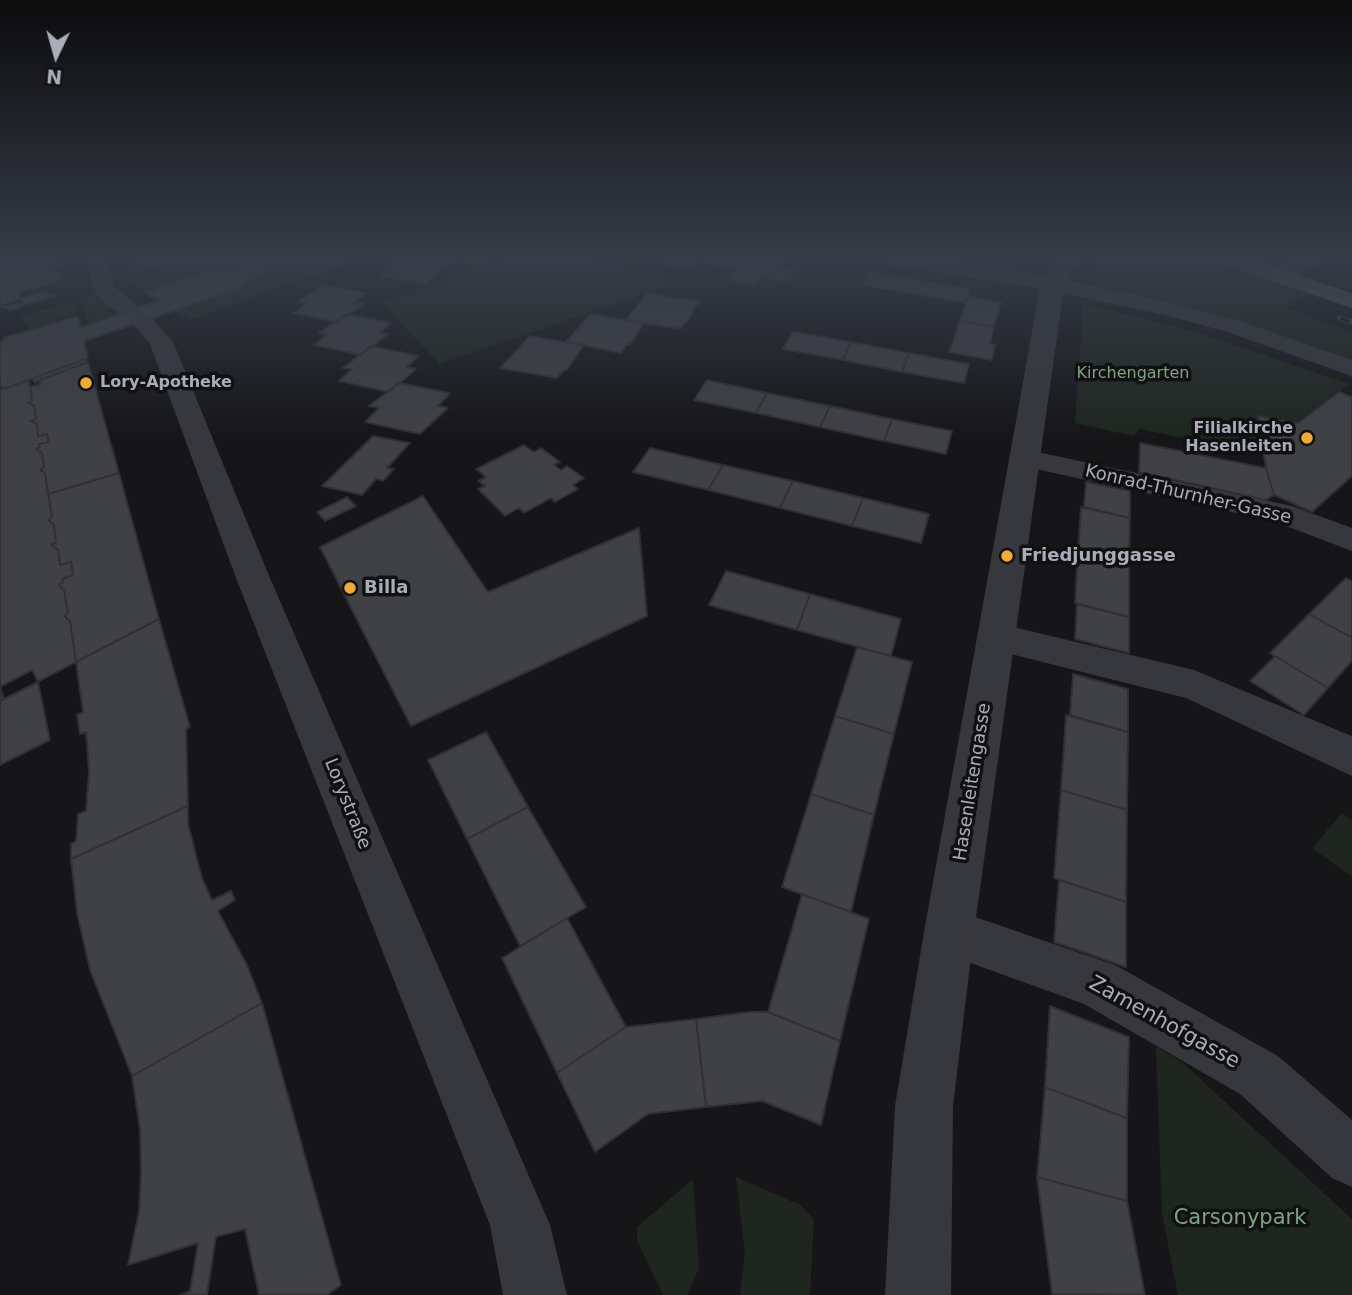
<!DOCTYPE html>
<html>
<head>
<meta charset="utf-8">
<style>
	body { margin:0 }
	#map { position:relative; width:1352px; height:1295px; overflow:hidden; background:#161618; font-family:"DejaVu Sans",sans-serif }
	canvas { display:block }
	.north { position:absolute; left:21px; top:21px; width:70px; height:70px; -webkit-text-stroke:5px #111113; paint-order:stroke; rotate:185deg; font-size:19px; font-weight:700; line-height:28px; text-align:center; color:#a8adb8 }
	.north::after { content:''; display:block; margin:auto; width:24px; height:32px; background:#a8adb8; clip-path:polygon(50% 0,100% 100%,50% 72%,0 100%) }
</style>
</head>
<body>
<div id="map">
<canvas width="1352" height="1295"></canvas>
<div class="north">N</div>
</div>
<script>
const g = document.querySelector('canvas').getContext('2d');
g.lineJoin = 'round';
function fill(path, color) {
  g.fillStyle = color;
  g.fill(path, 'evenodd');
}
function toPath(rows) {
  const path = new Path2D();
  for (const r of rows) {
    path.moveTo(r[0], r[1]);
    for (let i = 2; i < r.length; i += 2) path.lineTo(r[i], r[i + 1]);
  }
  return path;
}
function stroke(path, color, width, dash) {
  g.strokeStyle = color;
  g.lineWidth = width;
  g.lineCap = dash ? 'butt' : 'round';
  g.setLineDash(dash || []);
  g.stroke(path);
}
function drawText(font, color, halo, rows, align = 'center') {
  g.font = font + ' "DejaVu Sans",sans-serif';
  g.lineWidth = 7;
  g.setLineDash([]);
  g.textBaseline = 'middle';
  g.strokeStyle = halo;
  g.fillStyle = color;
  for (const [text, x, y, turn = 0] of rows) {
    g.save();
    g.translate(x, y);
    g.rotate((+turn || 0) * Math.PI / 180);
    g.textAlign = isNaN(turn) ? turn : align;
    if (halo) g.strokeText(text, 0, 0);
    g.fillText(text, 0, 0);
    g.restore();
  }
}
fill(toPath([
	[178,259,350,259,354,261,191,320,173,310,244,287,249,283,247,281,271,270,276,261,259,261,225,269,214,268,146,293,124,278],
	[509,259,588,259,674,283,440,364,381,303],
	[1098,259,1221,259,1313,291,1285,307,1352,332,1352,361,1179,305,1084,282],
	[97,293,113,306,107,310,114,315,88,324,80,297],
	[74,300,76,314,51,322,31,329,19,318],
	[1083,304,1196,332,1349,384,1296,423,1259,416,1264,454,1139,429,1134,436,1075,423],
	[1342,813,1352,820,1352,877,1312,848],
	[1156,1046,1183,1063,1352,1219,1352,1295,1178,1295,1162,1214],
	[736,1177,800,1205,814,1219,810,1295,740,1295,745,1253],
	[693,1179,699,1268,687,1295,663,1295,637,1241,637,1227]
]), '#1e261f');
const building = toPath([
	[0,259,58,260,60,267,53,268,55,273,61,272,63,278,56,280,57,283,20,291,22,303,0,307,0,259],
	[143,259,172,259,174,260,136,273,129,269,141,265,136,261,143,259],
	[400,259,445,259,455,260,425,284,379,276,400,259],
	[445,259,494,259,485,266,445,259],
	[664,259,725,259,721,265,695,260,689,268,661,263,664,259],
	[725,259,787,259,778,267,796,269,788,282,760,277,755,285,725,280,737,268,720,266,725,259],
	[259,261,276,261,276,263,266,274,247,281,249,283,243,286,245,287,84,341,88,358,4,389,0,385,0,342,5,340,3,338,78,316,81,327,160,300,146,293,156,290,154,288,214,268,225,269,259,261],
	[870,272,921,281,916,294,863,285,870,272],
	[921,281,970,289,966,303,916,294,921,281],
	[324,285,367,293,355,302,364,304,337,322,293,313,306,304,298,302,324,285],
	[41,292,56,295,9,310,1,305,41,292],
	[647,293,663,296,699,301,687,322,680,329,626,320,647,293],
	[968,296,1001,302,994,327,960,321,968,296],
	[346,314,391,323,379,333,388,334,361,355,314,345,327,335,319,333,346,314],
	[590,314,607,317,644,323,630,345,627,344,621,353,566,342,590,314],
	[960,321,994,327,990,344,995,345,992,360,949,352,960,321],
	[793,332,851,342,843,360,783,349,793,332],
	[530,336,547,339,584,345,567,370,564,370,557,378,500,368,530,336],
	[851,342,909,353,902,372,843,360,851,342],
	[371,346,419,356,407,367,416,369,389,392,339,381,352,369,343,368,371,346],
	[909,353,969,364,964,383,902,372,909,353],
	[86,359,86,363,35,382,32,379,86,359],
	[88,362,119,473,48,494,45,473,40,470,44,467,42,453,36,449,40,447,39,444,49,442,47,434,38,436,37,424,31,421,36,419,34,405,28,403,32,400,30,387,41,384,39,380,88,362],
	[29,380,32,400,28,403,34,405,36,419,31,421,37,424,38,436,47,434,49,442,39,444,40,447,36,449,42,453,44,467,40,470,45,473,52,517,48,520,54,525,56,543,51,545,58,550,60,565,71,562,73,575,62,579,63,582,59,585,64,590,68,613,64,616,70,621,76,662,0,701,0,390,29,380],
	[707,380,767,393,756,413,694,400,707,380],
	[399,383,450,393,438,406,448,408,420,434,365,422,379,408,369,406,399,383],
	[1339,392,1352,397,1352,476,1312,512,1274,495,1266,468,1258,416,1298,423,1339,392],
	[767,393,830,406,820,427,756,413,767,393],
	[830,406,892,419,884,441,820,427,830,406],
	[892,419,952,431,946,454,884,441,892,419],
	[373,436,410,443,387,468,394,469,383,481,376,479,362,495,322,486,373,436],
	[1140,443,1266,468,1274,495,1266,500,1139,472,1140,443],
	[524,445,534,452,541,448,560,462,554,465,561,470,567,466,584,478,573,485,578,489,555,502,551,498,524,513,519,508,505,516,478,489,485,486,478,481,486,477,476,469,524,445],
	[650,448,723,465,708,490,633,472,650,448],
	[723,465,793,481,780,508,708,490,723,465],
	[119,473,159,619,76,662,70,621,64,616,68,613,64,590,59,585,63,582,62,579,73,575,71,562,60,565,58,550,51,545,56,543,54,525,48,520,52,517,48,494,119,473],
	[793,481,863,498,852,526,780,508,793,481],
	[1086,482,1130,491,1130,518,1084,507,1086,482],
	[423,496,488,592,639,528,647,616,411,726,320,547,423,496],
	[347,497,356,506,325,521,317,512,347,497],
	[863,498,929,514,921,543,852,526,863,498],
	[1081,507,1130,518,1129,564,1078,552,1081,507],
	[1078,552,1129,564,1129,617,1075,603,1078,552],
	[726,571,810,594,797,630,709,605,726,571],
	[1346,578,1352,581,1352,638,1309,614,1346,578],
	[810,594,901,619,891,656,797,630,810,594],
	[1077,604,1129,617,1129,653,1075,639,1077,604],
	[1309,614,1352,638,1352,661,1328,688,1270,653,1309,614],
	[159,619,190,727,186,729,188,806,71,859,71,844,76,841,78,814,86,811,89,771,86,732,80,734,77,715,83,712,76,662,159,619],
	[857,647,912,662,894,734,835,716,857,647],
	[1275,656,1328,688,1304,715,1250,681,1275,656],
	[32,670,38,682,4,699,0,687,32,670],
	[1073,674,1128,689,1128,732,1070,715,1073,674],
	[38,682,50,740,0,765,0,701,38,682],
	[1066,715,1128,732,1127,810,1061,790,1066,715],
	[835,716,894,734,874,815,811,794,835,716],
	[486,732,528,807,467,839,428,760,486,732],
	[1061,790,1127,810,1126,902,1054,878,1061,790],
	[811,794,874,815,851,912,782,887,811,794],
	[188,806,188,824,202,878,212,900,231,891,235,900,218,911,247,965,262,1003,132,1076,90,970,77,913,71,859,188,806],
	[528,807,586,907,520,946,467,839,528,807],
	[1059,880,1126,902,1126,967,1054,942,1059,880],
	[802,894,869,919,840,1041,768,1012,802,894],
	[567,918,626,1027,557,1073,502,958,567,918],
	[262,1003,341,1285,327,1295,259,1295,245,1229,216,1237,207,1295,180,1295,190,1291,198,1243,128,1265,139,1211,141,1172,140,1130,132,1076,262,1003],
	[1050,1006,1129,1037,1127,1118,1045,1087,1050,1006],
	[748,1012,768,1012,840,1041,821,1125,762,1101,706,1107,696,1019,748,1012],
	[696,1019,706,1107,648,1114,595,1152,557,1073,626,1027,696,1019],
	[1045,1087,1127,1118,1127,1201,1037,1177,1045,1087],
	[1037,1177,1127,1201,1145,1295,1052,1294,1037,1177]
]);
fill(building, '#404145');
stroke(building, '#303034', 2);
fill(toPath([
	[86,259,106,259,115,287,137,305,140,310,137,315,121,315,101,300,93,287,86,259],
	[882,259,933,259,1054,277,1177,304,1243,322,1352,360,1352,376,1227,332,1173,317,1054,291,892,265,885,263,882,259],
	[1296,259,1322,259,1319,263,1287,281,1271,281,1268,276,1271,271,1296,259],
	[142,314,150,316,173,342,270,578,550,1225,567,1295,503,1295,490,1225,236,578,150,344,130,321,134,316,142,314],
	[1023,449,1292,506,1352,528,1352,551,1273,521,1013,464,1009,458,1013,452,1023,449],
	[996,623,1194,670,1349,735,1352,736,1352,776,1186,698,983,647,978,637,983,627,996,623],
	[949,908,1115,965,1278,1056,1352,1120,1352,1187,1332,1178,1240,1094,1084,1004,932,949,925,932,932,915,949,908]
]), '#37383d');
fill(toPath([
	[1063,259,1087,259,1069,277,1063,293,974,932,953,1106,951,1295,885,1295,895,1106,924,932,1039,293,1051,269,1063,259]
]), '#37383d');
fill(toPath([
	[1219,259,1251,259,1352,293,1352,308,1222,264,1219,259]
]), '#53555c');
const rail = toPath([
	[1340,318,1352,322]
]);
stroke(rail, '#4a4c52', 5);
stroke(rail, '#111113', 3.5, [10]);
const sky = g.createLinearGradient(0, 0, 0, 440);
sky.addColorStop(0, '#0c0c0d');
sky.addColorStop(0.59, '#363c48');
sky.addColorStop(1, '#363c4800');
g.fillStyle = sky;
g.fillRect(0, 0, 1352, 440);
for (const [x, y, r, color] of [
	[86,383,7,"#f0ab36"],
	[1307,438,7,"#f0ab36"],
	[1007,556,7,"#f0ab36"],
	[350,588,7,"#f0ab36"]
]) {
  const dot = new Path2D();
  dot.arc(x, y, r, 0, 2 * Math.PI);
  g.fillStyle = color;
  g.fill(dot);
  stroke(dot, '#111113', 2.5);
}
drawText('16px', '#7fa380', '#111113', [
	["Kirchengarten",1133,374]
]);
drawText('bold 16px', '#a8adb8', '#111113', [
	["Lory-Apotheke",100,383],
	["Filialkirche",1293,429,"right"],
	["Hasenleiten",1293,447,"right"]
], 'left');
drawText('18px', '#a8adb8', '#111113', [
	["Konrad-Thurnher-Gasse",1188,495,13],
	["Hasenleitengasse",973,782,-81],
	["Lorystraße",347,804,68]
]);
drawText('bold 18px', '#a8adb8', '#111113', [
	["Friedjunggasse",1021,556],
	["Billa",364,588]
], 'left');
drawText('21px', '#a8adb8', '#111113', [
	["Zamenhofgasse",1164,1023,29]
]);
drawText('21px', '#7fa380', '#111113', [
	["Carsonypark",1240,1219]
]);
</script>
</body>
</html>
